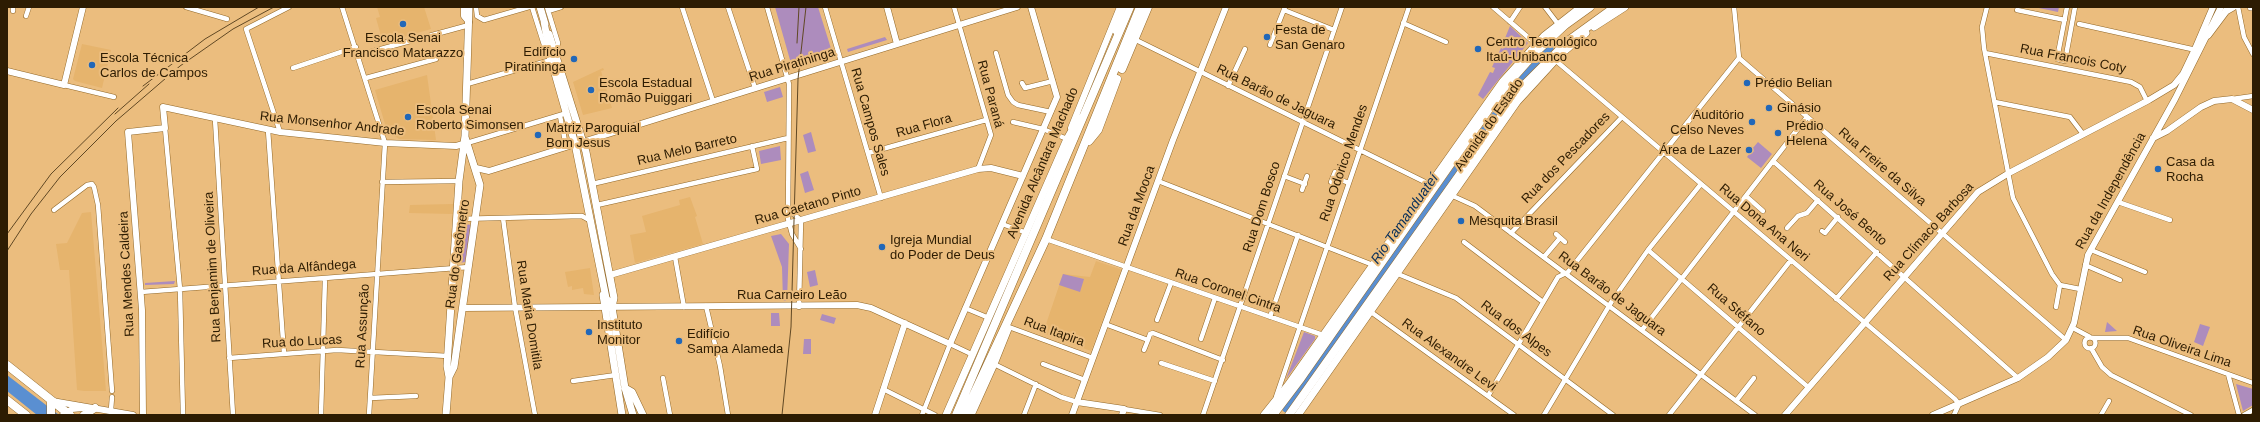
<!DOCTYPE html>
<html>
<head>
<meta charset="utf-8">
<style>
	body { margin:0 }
	#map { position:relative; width:2260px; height:422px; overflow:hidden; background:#ebbd7e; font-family:Helvetica,sans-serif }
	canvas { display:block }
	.frame { position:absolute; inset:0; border:8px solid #2d1c02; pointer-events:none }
</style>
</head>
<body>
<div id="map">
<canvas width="2260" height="422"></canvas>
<div class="frame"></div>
</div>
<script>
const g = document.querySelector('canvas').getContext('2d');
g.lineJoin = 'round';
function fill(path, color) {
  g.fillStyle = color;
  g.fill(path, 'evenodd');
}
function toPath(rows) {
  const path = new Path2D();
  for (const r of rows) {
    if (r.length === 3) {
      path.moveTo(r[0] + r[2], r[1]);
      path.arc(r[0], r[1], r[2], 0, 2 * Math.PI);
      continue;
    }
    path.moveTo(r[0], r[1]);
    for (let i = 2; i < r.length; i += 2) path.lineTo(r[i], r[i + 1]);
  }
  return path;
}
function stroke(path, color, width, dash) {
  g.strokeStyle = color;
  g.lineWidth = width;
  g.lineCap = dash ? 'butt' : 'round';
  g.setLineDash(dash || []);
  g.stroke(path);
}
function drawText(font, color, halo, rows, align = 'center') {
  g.font = font + ' Helvetica,sans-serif';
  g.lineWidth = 4;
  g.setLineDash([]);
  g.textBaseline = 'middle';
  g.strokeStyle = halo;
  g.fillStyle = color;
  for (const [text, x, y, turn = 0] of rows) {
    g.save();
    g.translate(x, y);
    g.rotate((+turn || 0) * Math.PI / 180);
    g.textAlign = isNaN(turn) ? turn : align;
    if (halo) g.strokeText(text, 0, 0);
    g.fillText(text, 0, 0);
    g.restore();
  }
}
fill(toPath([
	[377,7,424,7,431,29,383,43,376,18,380,17],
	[82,44,111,50,102,88,75,81,73,79],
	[603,68,604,70,601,71,612,108,583,115,573,82],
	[427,75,436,140,399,139,387,131,375,90],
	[690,197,697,216,695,217,703,244,635,263,630,235,646,232,642,216,680,205,679,200],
	[453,204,453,214,409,213,410,205],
	[91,212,106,391,84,391,77,390,69,270,60,270,56,244,67,243,82,213],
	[1096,261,1120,269,1121,271,1091,351,1043,333,1063,274,1090,277],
	[590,268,594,295,584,294,583,288,572,290,572,286,568,287,565,272]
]), '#e6b46d');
fill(toPath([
	[775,7,818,7,833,55,792,67],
	[2034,7,2059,7,2058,12],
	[1510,26,1528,43,1483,99,1478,95,1490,72,1493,73,1495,68,1492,67,1501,48,1503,49,1506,44,1503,43],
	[885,37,887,40,848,52,847,49],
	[780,87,783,97,767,102,764,92],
	[811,132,816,151,808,153,803,135],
	[1758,142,1772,154,1761,168,1747,157,1752,150,1755,152,1752,149],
	[780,146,781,160,761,164,759,151],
	[808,171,814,190,805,193,800,174],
	[466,224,471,225,465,262,459,263,461,225],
	[781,234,789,244,787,301,783,301,782,267,771,236],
	[815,270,818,285,810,287,807,272],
	[1063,274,1084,279,1080,292,1059,285],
	[175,281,174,284,145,285,145,283],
	[771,313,779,313,780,326,771,326],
	[822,314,836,318,834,324,820,320],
	[2107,322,2117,331,2105,332],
	[2200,324,2210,327,2203,346,2194,342],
	[1304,332,1315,336,1315,339,1286,379],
	[804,339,811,339,811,354,803,354],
	[2236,384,2253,389,2253,405,2243,411]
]), '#ad8cbd');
fill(toPath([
	[7,375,59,415,37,415,7,391]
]), '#5a8fd1');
stroke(toPath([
	[1286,409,1515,87,1550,48]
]), '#5a8fd1', 7);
const street = toPath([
	[186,7,227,19],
	[342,7,385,143,369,415],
	[476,7,477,16,484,20,529,7],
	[532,7,545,48,548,52],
	[547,7,558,43,556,51],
	[682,7,713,101],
	[728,7,755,88],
	[767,7,789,84,788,219,792,234,801,249],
	[825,7,881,198],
	[954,7,991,135,978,169],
	[1493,7,1536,44],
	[1545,7,1558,24],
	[1987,7,1982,27,1984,48,2013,198,2052,274,2060,285,2080,289],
	[2067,7,2057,59,2065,61,2075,7],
	[2238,7,2244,37,2253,54],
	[1284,10,1334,30],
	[2017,10,2065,20],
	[13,11,13,7],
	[548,11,561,7],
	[26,16,29,7],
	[1510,22,1520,7],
	[1403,23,1446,42],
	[2079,24,2196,50],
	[1134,39,1429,184],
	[1270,45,1285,7],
	[996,53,1008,95,1013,102,1018,105,1051,112],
	[1985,53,2131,82,2140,87,2147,101],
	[359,55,469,25],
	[1739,58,2066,340],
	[1555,60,1955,399,1959,404,1954,415],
	[293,68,356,47],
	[366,78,436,59],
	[1022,83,1025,88,1053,81],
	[467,84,551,60],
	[64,85,114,97],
	[1228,86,1245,49],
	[2232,99,2253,96],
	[1995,102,2070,117,2083,134],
	[560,116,565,141,564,148],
	[215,119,233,415],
	[1013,122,1043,129,1067,139],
	[165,128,180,289,183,415],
	[268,130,284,354],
	[280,132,246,29,289,7],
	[467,143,567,113],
	[868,153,986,120],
	[1773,161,2018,378],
	[1284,176,1305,184],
	[1333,177,1349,183],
	[1158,181,1373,265],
	[382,182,459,181],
	[1331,182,1335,172],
	[592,184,788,138],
	[1302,190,1307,176],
	[1453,196,1475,206,1755,415],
	[1746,196,1763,211],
	[2118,202,2170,220],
	[597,205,757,169,752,146],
	[54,210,87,185,92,184,94,187,98,205,112,391],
	[788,210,801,220,799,307],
	[503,218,515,307,535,415],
	[457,219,582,216,591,221],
	[1002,224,1027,233],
	[1787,228,1798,216,1807,213,1818,200],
	[1822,231,1825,233,1838,217],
	[1511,233,1622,117],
	[1556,234,1565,242],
	[1046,239,1323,335],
	[1464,242,1543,302],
	[1648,250,1808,387],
	[2091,250,2145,272],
	[675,257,684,307],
	[1544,257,1560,238],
	[2085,265,2120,280],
	[1398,274,1456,298,1613,415],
	[141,292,469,267],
	[1836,299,1877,252],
	[706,306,720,366,728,415],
	[2056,307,2060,285],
	[965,308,989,318],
	[1371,312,1514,415],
	[1270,317,1298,235],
	[1157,320,1171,283],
	[1105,324,1148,340,1150,334,1153,333,1223,360],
	[1009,327,1093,358],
	[2073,328,2090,337],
	[1642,330,1807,117],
	[2090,343,5.5],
	[2093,338,2128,338,2253,383],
	[1201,339,1215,298],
	[2091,348,2102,367,2111,375,2191,415],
	[1144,350,1148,340],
	[229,358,337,350,448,356],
	[1161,363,1215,381],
	[994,364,1061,397,1077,402],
	[1043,364,1085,380],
	[2228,374,2239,415],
	[663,378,670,415],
	[573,381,616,375],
	[883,389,935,415],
	[1488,396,1558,277,1568,272,1739,58,1734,7],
	[1276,397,1409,7],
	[370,398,416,396],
	[1736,401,1754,378],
	[1124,409,1160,415],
	[111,410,112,397],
	[321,415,325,278],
	[922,415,950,344,969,353],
	[1024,415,1036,384],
	[1203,415,1342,7],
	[1544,415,1612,301,1648,250,1701,184],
	[1669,415,1791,260],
	[2101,415,2109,401],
	[2244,415,2253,410]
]);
const secondary = toPath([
	[464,7,464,16,469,22],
	[887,7,897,44],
	[7,71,64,85,83,7],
	[1071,128,1120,7],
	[2153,138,2167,131,2201,107,2214,101,2232,99,2253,110],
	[476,168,489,171,1017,7],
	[610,275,978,169,991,168,1023,176],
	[463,308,857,305,871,308,950,344,1057,97,1031,7],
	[52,401,133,415],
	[1077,402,1124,409,1122,415],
	[63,415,72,409,83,408],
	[143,415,142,310,128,132,165,128,163,107,280,132,385,143,456,146,467,143],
	[875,415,905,323],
	[1072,415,1173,140,1226,7],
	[1785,415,1978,192,2009,173,2149,100,2174,85,2183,74,2195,49,2213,7],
	[1933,415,2018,378,2048,357,2066,340,2074,323,2088,255,2175,99,2221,7]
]);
const primary = toPath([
	[540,7,545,24],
	[2251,7,2253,7],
	[544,21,550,56,575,144,606,298,612,307,625,388,633,415],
	[1594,27,1625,7],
	[1116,31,1125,7],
	[549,34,586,152,614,298,612,307],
	[2208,35,2226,11,2233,7],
	[603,295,622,415],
	[449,377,454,367,480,185,465,137],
	[625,388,632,392,643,415],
	[446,415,449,377,447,366,459,181,465,136,469,7],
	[946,415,1067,139,1079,118],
	[971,415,994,364,1008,329],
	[1264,415,1288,385,1503,81,1544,36,1581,7],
	[1298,415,1517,102,1561,54,1586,33]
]);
const highway = toPath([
	[1122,69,1148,7],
	[1089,141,1098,130,1117,79],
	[7,365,70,415],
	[7,400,26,415],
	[51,400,51,415],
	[84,415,95,408],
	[956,415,1130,7],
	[964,415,1046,239,1140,7],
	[1273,415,1301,378,1503,89,1536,52,1565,25,1590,7],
	[1289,415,1521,88,1568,41,1615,7]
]);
stroke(street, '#926828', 5.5);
stroke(secondary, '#926828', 7);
stroke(primary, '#926828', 8);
stroke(highway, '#926828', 9);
stroke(street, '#fff', 4.5);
stroke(secondary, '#fff', 6);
stroke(primary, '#fff', 7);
stroke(highway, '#fff', 8);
stroke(toPath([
	[797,43,799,7],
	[143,86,205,39,259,7],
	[115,114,149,84],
	[7,234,51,174,118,108],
	[7,251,31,214,60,177,116,121,180,66,233,29,274,7],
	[782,415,791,327,798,79,806,7]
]), '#604824', 1);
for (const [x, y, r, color] of [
	[403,24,4,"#2167b8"],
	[1267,37,4,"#2167b8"],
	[1478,49,4,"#2167b8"],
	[574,59,4,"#2167b8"],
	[92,65,4,"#2167b8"],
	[1747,83,4,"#2167b8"],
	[591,90,4,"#2167b8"],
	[1769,108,4,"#2167b8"],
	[408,117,4,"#2167b8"],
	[1752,122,4,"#2167b8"],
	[1778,133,4,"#2167b8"],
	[538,135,4,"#2167b8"],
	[1749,150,4,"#2167b8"],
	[2158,169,4,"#2167b8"],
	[1461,221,4,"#2167b8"],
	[882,247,4,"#2167b8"],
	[589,332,4,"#2167b8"],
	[679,341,4,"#2167b8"]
]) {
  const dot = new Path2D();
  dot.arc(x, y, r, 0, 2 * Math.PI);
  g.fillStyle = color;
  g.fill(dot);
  stroke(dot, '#ebbd7e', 1.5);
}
drawText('13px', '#2d1c02', '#ebbd7e', [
	["Festa de",1275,30],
	["San Genaro",1275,45],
	["Escola Senai",403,38,"center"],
	["Francisco Matarazzo",403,53,"center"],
	["Centro Tecnológico",1486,42],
	["Itaú-Unibanco",1486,57],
	["Edifício",566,52,"right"],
	["Piratininga",566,67,"right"],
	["Escola Técnica",100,58],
	["Carlos de Campos",100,73],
	["Escola Estadual",599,83],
	["Romão Puiggari",599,98],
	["Prédio Belian",1755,83],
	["Ginásio",1777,108],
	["Escola Senai",416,110],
	["Roberto Simonsen",416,125],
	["Auditório",1744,115,"right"],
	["Celso Neves",1744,130,"right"],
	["Prédio",1786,126],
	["Helena",1786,141],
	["Matriz Paroquial",546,128],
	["Bom Jesus",546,143],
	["Área de Lazer",1741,150,"right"],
	["Casa da",2166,162],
	["Rocha",2166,177],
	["Mesquita Brasil",1469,221],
	["Igreja Mundial",890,240],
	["do Poder de Deus",890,255],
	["Instituto",597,325],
	["Monitor",597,340],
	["Edifício",687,334],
	["Sampa Alameda",687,349]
], 'left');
drawText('13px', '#2d1c02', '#ebbd7e', [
	["Rua Francois Coty",2073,59,11],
	["Rua Piratininga",792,65,-17],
	["Rua Paraná",990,94,75],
	["Rua Barão de Jaguara",1276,97,26],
	["Rua Campos Sales",870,122,74],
	["Rua Monsenhor Andrade",332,124,6],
	["Avenida do Estado",1489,125,-55],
	["Rua Flora",924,126,-16],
	["Rua Melo Barreto",687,150,-13],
	["Rua dos Pescadores",1566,158,-46],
	["Avenida Alcântara Machado",1043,163,-67],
	["Rua Odorico Mendes",1344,163,-71],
	["Rua Freire da Silva",1882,167,41],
	["Rua da Independência",2111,191,-61],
	["Rua Caetano Pinto",808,206,-16],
	["Rua da Mooca",1137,206,-70],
	["Rua Dom Bosco",1262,207,-72],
	["Rua José Bento",1850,213,41],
	["Rua Dona Ana Neri",1764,223,40],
	["Rua Clímaco Barbosa",1929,232,-48],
	["Rua do Gasômetro",458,254,-82],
	["Rua Benjamim de Oliveira",213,267,-93],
	["Rua da Alfândega",304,268,-4],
	["Rua Mendes Caldeira",127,274,-93],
	["Rua Coronel Cintra",1228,291,19],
	["Rua Barão de Jaguara",1612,294,37],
	["Rua Carneiro Leão",792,295],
	["Rua Stéfano",1736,310,41],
	["Rua Maria Domitila",529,315,81],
	["Rua Assunção",363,326,-87],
	["Rua dos Alpes",1516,329,37],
	["Rua Itapira",1054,332,20],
	["Rua do Lucas",302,342,-3],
	["Rua Oliveira Lima",2182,347,19],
	["Rua Alexandre Levi",1449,355,36]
]);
drawText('italic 14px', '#092f59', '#ebbd7e', [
	["Rio Tamanduateí",1405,219,-55]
]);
</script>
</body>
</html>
